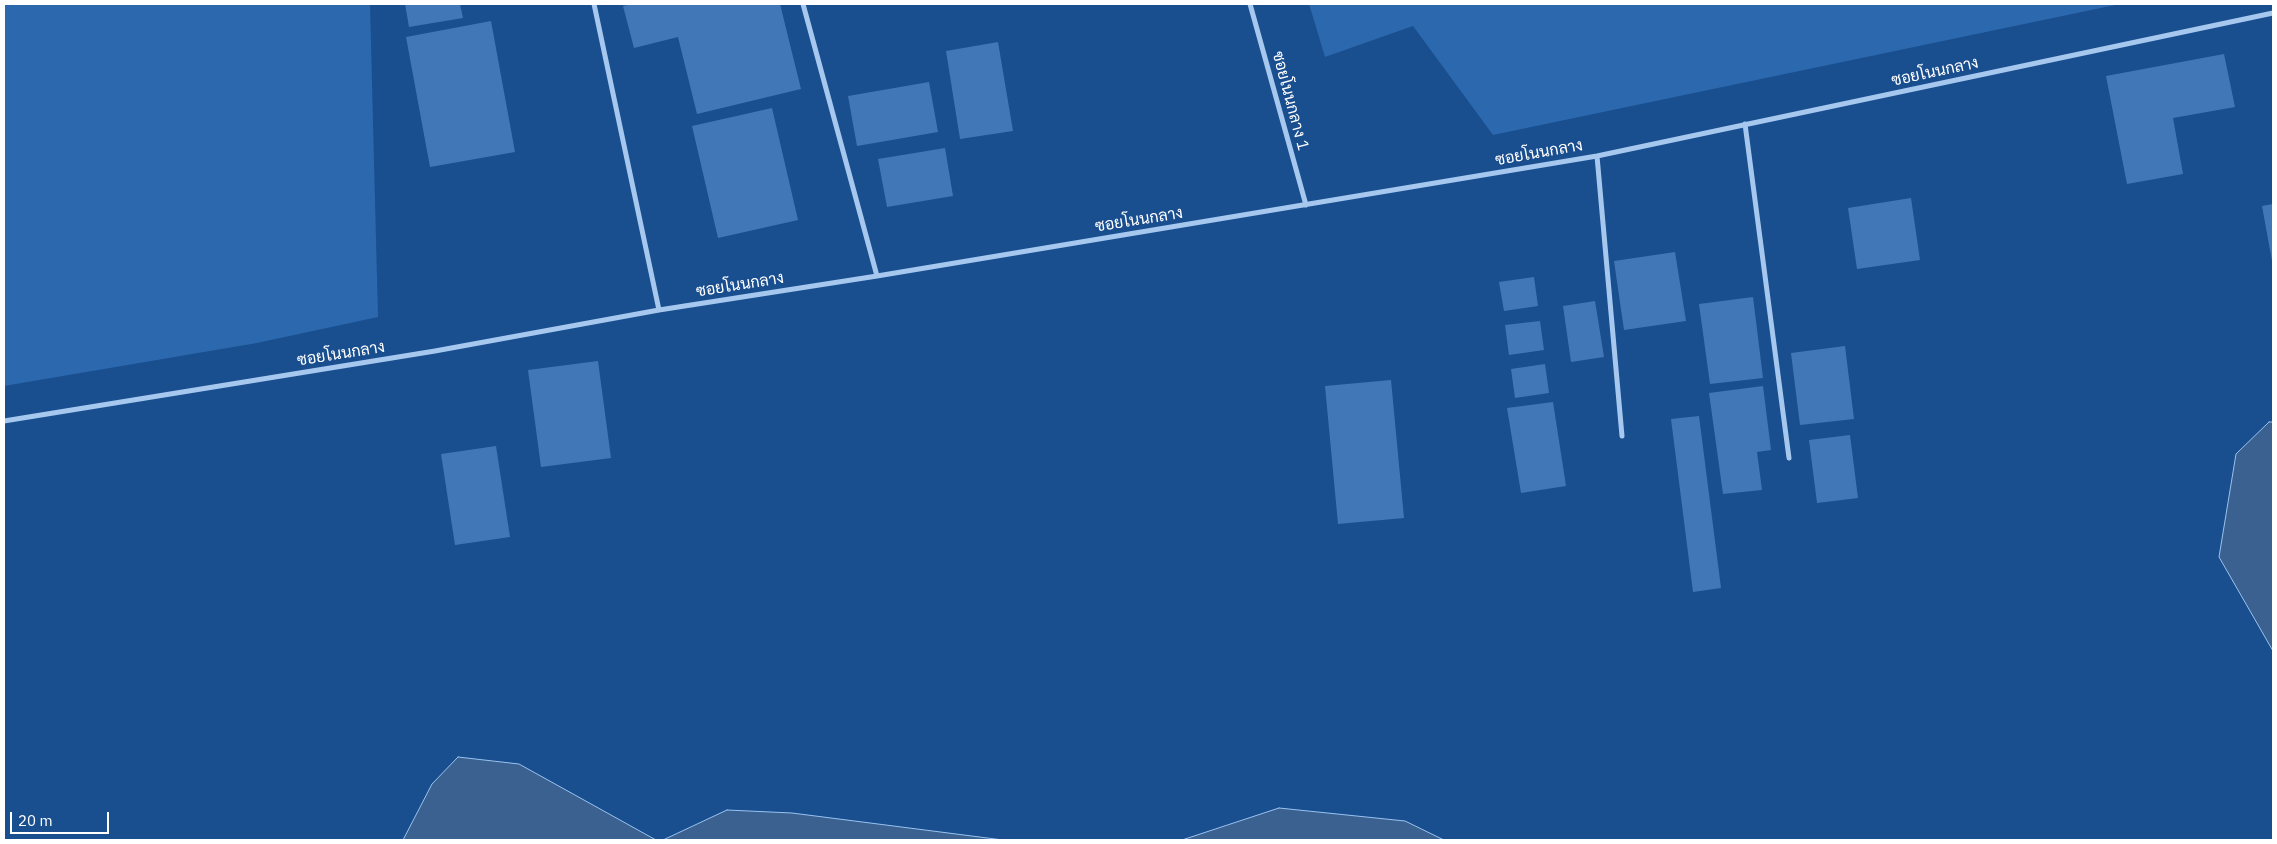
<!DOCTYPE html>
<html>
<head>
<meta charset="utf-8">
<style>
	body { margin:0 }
	#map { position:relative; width:2277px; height:844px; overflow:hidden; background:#194e8f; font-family:"IBM Plex Sans",sans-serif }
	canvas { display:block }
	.frame { position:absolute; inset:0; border:5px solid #fff; pointer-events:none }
	.scale { position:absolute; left:10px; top:812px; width:99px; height:22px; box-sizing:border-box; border:2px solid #fff; border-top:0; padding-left:6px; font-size:15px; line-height:18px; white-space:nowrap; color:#fff; -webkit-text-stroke:4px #194e8f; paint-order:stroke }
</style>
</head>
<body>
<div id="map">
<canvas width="2277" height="844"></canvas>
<div class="frame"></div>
<div class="scale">20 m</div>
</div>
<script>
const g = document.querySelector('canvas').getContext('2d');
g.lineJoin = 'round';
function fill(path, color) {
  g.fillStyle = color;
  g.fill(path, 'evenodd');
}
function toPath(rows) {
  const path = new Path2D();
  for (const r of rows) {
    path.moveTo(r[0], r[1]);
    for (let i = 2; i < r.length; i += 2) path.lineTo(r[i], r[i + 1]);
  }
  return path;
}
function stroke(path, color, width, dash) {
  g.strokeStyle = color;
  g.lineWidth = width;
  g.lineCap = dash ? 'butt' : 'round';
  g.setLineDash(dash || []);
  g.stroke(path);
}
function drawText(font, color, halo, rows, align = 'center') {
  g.font = font + ' "IBM Plex Sans",Sarabun,sans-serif';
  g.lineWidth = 4;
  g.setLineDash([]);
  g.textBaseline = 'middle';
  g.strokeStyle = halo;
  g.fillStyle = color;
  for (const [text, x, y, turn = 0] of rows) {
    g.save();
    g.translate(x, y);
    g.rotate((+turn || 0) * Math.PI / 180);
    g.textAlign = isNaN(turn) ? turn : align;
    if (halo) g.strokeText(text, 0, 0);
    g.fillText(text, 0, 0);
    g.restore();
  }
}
fill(toPath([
	[4,4,370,4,378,317,257,343,4,386],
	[1309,4,2120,4,1493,135,1413,26,1325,57]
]), '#2c68ad');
const water = toPath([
	[2269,422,2273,422,2273,651,2219,557,2236,454,2269,422],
	[458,757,519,764,656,840,403,840,432,784,458,757],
	[1279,808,1405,821,1444,840,1182,840,1279,808],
	[727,810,792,813,1003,840,663,840,727,810]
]);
fill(water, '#3b6190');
stroke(water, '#99c3f1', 1);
fill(toPath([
	[405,4,460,4,463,18,409,27],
	[632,4,780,4,801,89,697,114,678,37,634,48,623,6],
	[491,21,515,152,430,167,406,37],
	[998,42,1013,131,960,139,946,51],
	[2224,54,2235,107,2173,118,2183,174,2127,184,2106,76],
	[929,82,938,132,857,146,848,96],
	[772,108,798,220,718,238,692,126],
	[945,148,953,196,887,207,878,159],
	[1911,198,1920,260,1857,269,1848,208],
	[2273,204,2273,261,2272,261,2262,206],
	[1675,252,1686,321,1624,330,1614,261],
	[1534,277,1538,306,1504,311,1499,282],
	[1753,297,1763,378,1710,384,1699,304],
	[1595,301,1604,357,1571,362,1563,306],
	[1540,321,1544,350,1509,355,1505,325],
	[1845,346,1854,419,1800,425,1791,353],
	[598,361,611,458,541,467,528,370],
	[1545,364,1549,393,1515,398,1511,369],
	[1391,380,1404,518,1338,524,1325,386],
	[1763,386,1771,450,1757,452,1762,490,1723,494,1709,393],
	[1553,402,1566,486,1521,493,1507,408],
	[1699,416,1721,588,1693,592,1671,419],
	[1850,435,1858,498,1817,503,1809,440],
	[496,446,510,537,455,545,441,454]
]), '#4277b7');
stroke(toPath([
	[594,4,659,310],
	[803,4,877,276],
	[1250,4,1306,205],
	[1745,124,1789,458],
	[1597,156,1622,436],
	[4,421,435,351,659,310,877,276,1597,156,2273,13]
]), '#a6c8ef', 5);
drawText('16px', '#fff', '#194e8f', [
	["ซอยโนนกลาง",1935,72,-12],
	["ซอยโนนกลาง 1",1290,101,75],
	["ซอยโนนกลาง",1539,153,-10],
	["ซอยโนนกลาง",1139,220,-9],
	["ซอยโนนกลาง",740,285,-9],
	["ซอยโนนกลาง",341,354,-9]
]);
</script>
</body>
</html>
